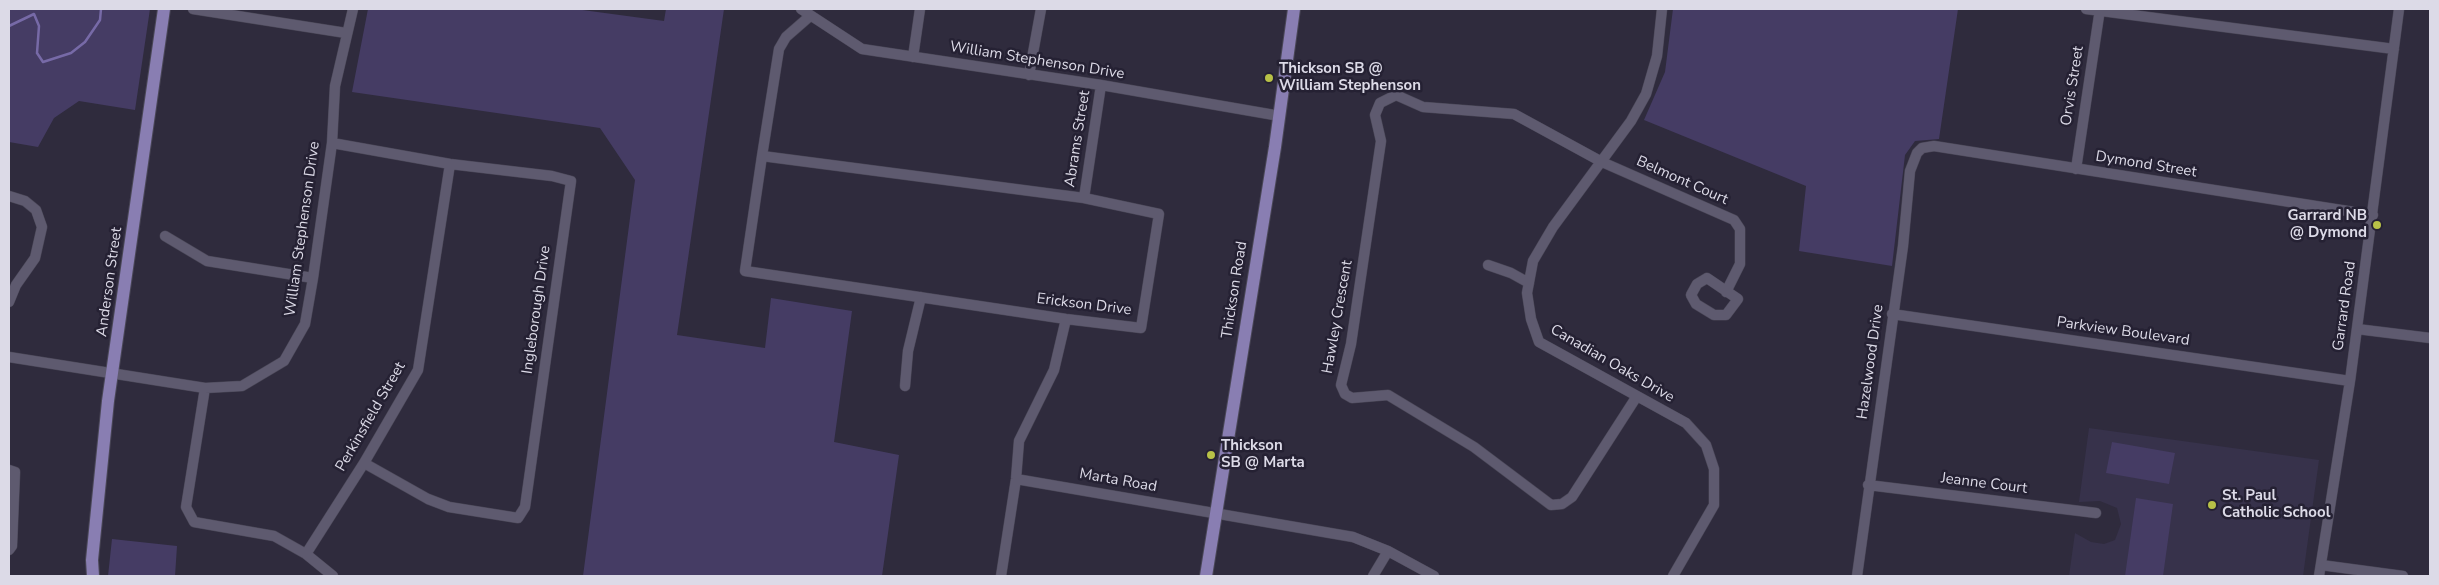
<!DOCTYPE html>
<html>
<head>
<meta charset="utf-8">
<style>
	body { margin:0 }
	#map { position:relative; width:2439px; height:585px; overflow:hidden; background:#2f2b3d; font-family:"Nunito Sans",sans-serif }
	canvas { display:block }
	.frame { position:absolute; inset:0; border:10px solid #dcdae7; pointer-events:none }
</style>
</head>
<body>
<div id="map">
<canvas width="2439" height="585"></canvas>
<div class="frame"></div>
</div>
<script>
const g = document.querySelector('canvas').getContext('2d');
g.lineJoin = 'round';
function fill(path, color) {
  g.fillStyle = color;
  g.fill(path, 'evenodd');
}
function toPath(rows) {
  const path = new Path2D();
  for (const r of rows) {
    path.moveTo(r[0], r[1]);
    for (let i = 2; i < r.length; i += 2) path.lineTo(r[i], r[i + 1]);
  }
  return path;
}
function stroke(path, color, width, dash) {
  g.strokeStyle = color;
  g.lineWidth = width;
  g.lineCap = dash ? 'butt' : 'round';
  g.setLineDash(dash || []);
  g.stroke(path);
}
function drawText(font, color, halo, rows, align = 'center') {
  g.font = font + ' "Nunito Sans",sans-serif';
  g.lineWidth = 5;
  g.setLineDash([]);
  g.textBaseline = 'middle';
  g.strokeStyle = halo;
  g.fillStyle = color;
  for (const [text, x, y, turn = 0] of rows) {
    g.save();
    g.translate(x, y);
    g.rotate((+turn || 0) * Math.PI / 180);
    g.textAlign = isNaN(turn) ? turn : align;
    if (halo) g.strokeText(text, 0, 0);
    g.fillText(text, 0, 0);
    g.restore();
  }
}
fill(toPath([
	[2089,428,2319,460,2303,576,2069,576,2075,533,2091,542,2104,544,2115,540,2121,524,2117,508,2100,501,2079,502]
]), '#37324b');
fill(toPath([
	[9,9,150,9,135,110,79,101,54,118,38,147,9,142],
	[368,9,575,9,664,21,666,9,724,9,677,335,765,348,771,298,852,311,834,442,899,455,882,576,583,576,635,180,600,128,352,92],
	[1673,9,1958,9,1939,139,1915,141,1905,155,1892,266,1799,251,1806,186,1644,120,1665,72],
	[2112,442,2175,453,2169,484,2106,473],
	[2136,498,2173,504,2163,576,2125,576],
	[112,539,177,546,175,576,108,576]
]), '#453c64');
stroke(toPath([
	[9,26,34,14,39,26,37,53,43,62,71,53,85,42,100,20,101,9]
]), '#776aa7', 2.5);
const minor = toPath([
	[193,9,346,33],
	[801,9,862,49,1101,85,1280,116],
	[1662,9,1657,56,1646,94,1631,121,1553,227,1533,261,1527,293,1531,319,1539,342,1686,423,1706,445,1714,469,1714,505,1673,576],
	[2086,9,2394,49],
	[913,57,920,9],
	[1029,75,1041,9],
	[332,143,450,164,552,176,571,181,525,507,518,518,449,507,428,499,364,463],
	[762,156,1084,198,1159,214,1141,328,1066,319,745,271,762,156,779,49,786,37,810,16],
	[2076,169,2100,9],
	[9,196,25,201,36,210,42,227,35,258,16,285,9,302],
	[1084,198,1101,85],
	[165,236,207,261,313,278],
	[1488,265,1511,273,1529,283],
	[1707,278,1738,299,1726,315,1714,315,1696,304,1691,295,1697,284,1707,278],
	[1892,314,2350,381],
	[2357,329,2430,338],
	[9,357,205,388,242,386,284,361,305,324,313,278,332,143,335,86,353,9],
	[905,386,908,351,921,297],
	[205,388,186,507,194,522,274,536,306,554,333,576],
	[1637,396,1572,497,1562,504,1551,505,1474,447,1388,395,1352,398,1345,394,1341,385,1351,344,1381,141,1375,115,1380,103,1396,95,1423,107,1514,114,1602,162,1734,220,1740,229,1740,264,1726,292],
	[9,470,15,472,12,546,9,550],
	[1016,479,1353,537,1388,551,1434,576],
	[1868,485,2096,513],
	[306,554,364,463,418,370,450,164],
	[2321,565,2403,576],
	[1001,576,1016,479,1019,441,1054,370,1066,319],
	[1373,576,1388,551],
	[1857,576,1903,246,1910,171,1917,153,1922,148,1934,146,2373,215],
	[2319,576,2350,381,2399,9]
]);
const major = toPath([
	[93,576,92,560,108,401,164,9],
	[1206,576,1275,147,1294,9]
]);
stroke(minor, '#4a4757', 11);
stroke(major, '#4a4757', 14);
stroke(minor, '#5e5a6f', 10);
stroke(major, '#897eb2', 12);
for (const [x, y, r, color] of [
	[1269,78,5,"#b8c147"],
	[2377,225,5,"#b8c147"],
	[1211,455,5,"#b8c147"],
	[2212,505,5,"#b8c147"]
]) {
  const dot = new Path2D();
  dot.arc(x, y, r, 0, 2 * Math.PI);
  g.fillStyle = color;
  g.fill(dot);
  stroke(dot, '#252133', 2);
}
drawText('15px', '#dcdae7', '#252133', [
	["William Stephenson Drive",1037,61,9],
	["Orvis Street",2073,86,-81],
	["Abrams Street",1078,139,-81],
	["Dymond Street",2146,165,9],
	["Belmont Court",1682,181,24],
	["William Stephenson Drive",303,229,-82],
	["Anderson Street",110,282,-82],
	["Thickson Road",1235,290,-81],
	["Erickson Drive",1084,305,7],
	["Garrard Road",2345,306,-82],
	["Ingleborough Drive",537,310,-82],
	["Hawley Crescent",1338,317,-80],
	["Parkview Boulevard",2123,332,8],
	["Hazelwood Drive",1871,362,-82],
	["Canadian Oaks Drive",1612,364,30],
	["Perkinsfield Street",371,417,-60],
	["Marta Road",1118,481,10],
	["Jeanne Court",1984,484,7]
]);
drawText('bold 15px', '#dcdae7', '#252133', [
	["Thickson SB @",1279,69],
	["William Stephenson",1279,86],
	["Garrard NB",2367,216,"right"],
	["@ Dymond",2367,233,"right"],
	["Thickson",1221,446],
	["SB @ Marta",1221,463],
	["St. Paul",2222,496],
	["Catholic School",2222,513]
], 'left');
</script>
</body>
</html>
